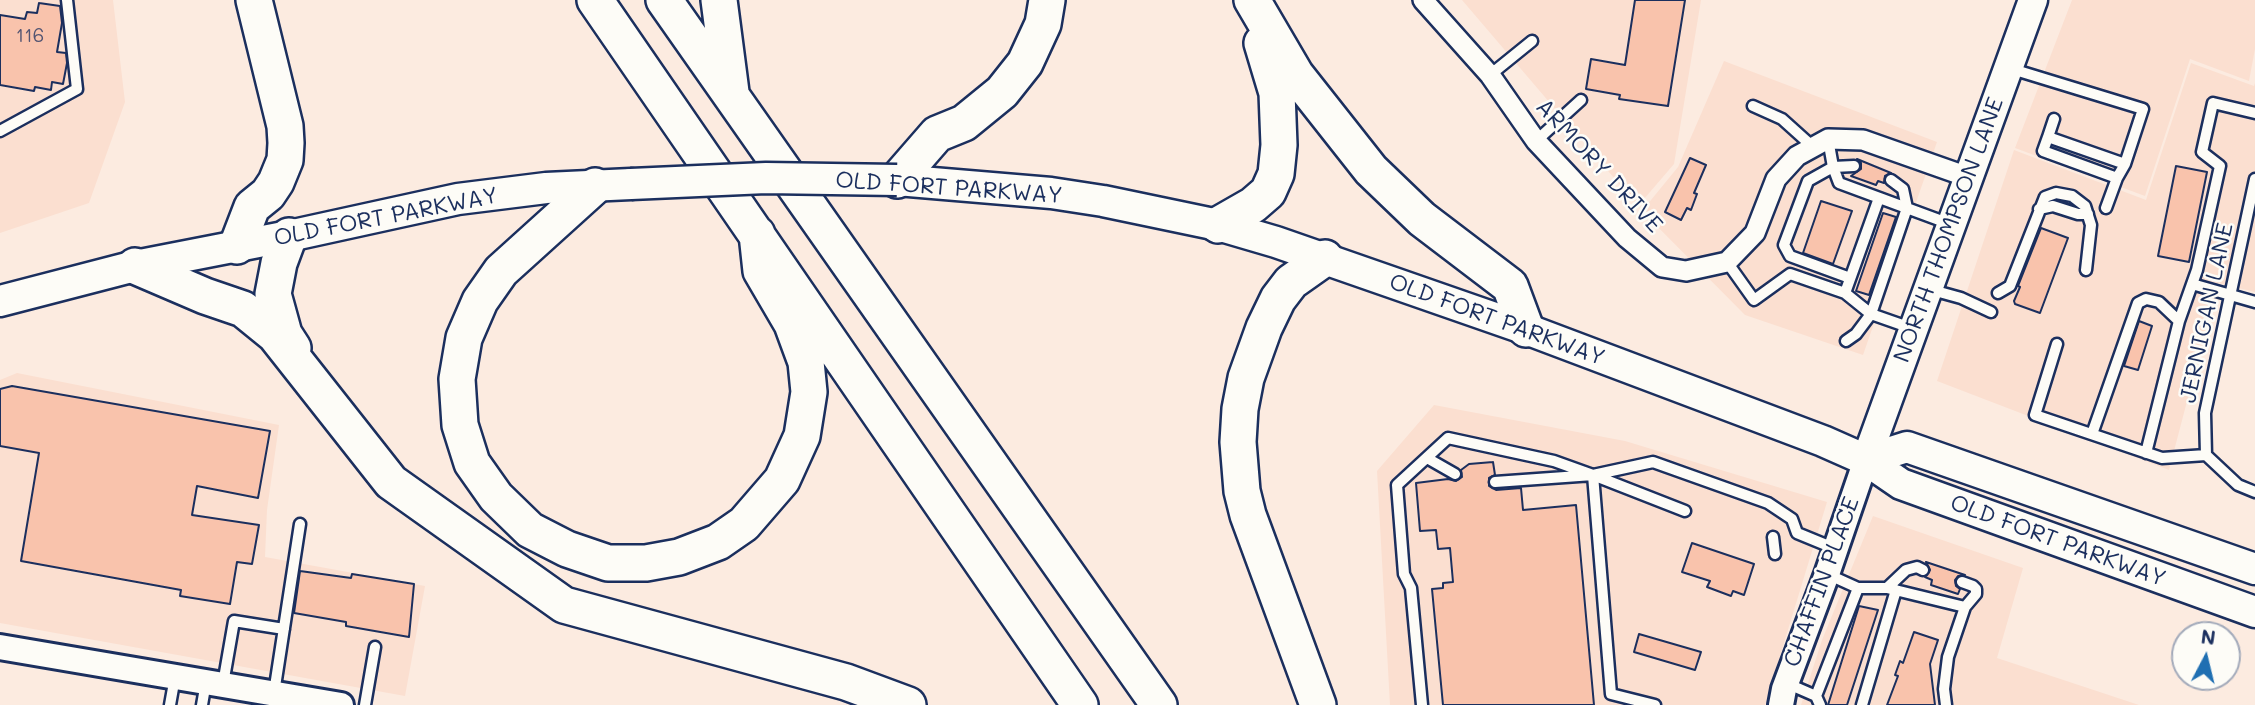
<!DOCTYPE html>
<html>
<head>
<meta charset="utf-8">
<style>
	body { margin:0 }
	#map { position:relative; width:2255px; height:705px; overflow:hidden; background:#fcebe0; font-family:Mali,sans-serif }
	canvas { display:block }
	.north { position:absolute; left:2171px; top:621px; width:70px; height:70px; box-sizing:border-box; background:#fdfcf7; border:2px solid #a3aaba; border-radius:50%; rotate:7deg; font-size:19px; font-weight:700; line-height:28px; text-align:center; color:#1b2f5e }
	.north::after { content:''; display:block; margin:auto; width:24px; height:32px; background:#1f6fb2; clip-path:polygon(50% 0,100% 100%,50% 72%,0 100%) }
</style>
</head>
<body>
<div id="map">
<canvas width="2255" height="705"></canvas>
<div class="north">N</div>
</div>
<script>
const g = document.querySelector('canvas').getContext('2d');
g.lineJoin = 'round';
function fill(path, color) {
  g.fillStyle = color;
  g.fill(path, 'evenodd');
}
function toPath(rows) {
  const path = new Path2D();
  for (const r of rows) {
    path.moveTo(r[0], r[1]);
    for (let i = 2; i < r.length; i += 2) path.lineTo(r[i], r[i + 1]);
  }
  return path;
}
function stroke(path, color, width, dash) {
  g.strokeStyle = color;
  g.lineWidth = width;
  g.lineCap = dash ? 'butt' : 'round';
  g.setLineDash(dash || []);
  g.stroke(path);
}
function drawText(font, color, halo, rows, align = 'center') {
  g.font = font + ' Mali,sans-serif';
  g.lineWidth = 5;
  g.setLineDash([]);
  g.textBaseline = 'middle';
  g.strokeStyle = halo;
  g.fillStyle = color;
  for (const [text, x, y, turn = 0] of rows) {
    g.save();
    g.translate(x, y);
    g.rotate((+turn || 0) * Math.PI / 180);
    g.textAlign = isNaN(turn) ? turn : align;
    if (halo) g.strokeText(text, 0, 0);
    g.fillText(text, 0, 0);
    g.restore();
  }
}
fill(toPath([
	[0,0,113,0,125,102,89,203,0,233],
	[1462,0,1701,0,1674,164,1638,206],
	[2072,0,2255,0,2255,49,2249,81,2190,59,2145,196,2015,148],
	[1724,61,1937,142,1863,355,1745,315,1642,211,1678,167],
	[2191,63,2254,86,2255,83,2255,292,2218,283,2169,470,1937,381,2014,150,2146,200],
	[17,373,279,425,267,510,265,557,425,586,405,696,0,623,0,380],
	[1434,405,1625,441,1827,502,1765,705,1390,705,1377,471],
	[1873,516,2023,568,1997,658,2139,705,1801,705,1822,640]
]), '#fbdfd0');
const building = toPath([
	[1635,0,1685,0,1668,106,1619,99,1620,95,1586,89,1591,59,1625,65,1635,0],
	[39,3,60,6,62,23,57,52,66,53,67,63,63,84,52,82,51,90,35,87,34,91,0,85,0,15,25,19,27,12,37,13,39,3],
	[1690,158,1706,165,1694,193,1697,194,1691,210,1687,208,1681,220,1665,212,1690,158],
	[1857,159,1891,173,1885,176,1884,183,1878,181,1876,185,1851,176,1861,169,1861,163,1857,159],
	[2176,166,2207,172,2189,262,2158,256,2176,166],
	[1821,201,1852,211,1833,264,1803,253,1821,201],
	[1883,213,1896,217,1869,295,1856,291,1883,213],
	[2041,228,2068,238,2040,313,2015,304,2014,301,2020,287,2018,286,2041,228],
	[2139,321,2152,326,2138,370,2124,366,2139,321],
	[12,386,270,431,258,498,197,486,192,515,259,525,252,564,237,562,230,604,180,596,181,590,21,561,39,453,0,446,0,389,12,386],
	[1493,462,1495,475,1489,478,1489,486,1496,490,1521,488,1523,510,1576,505,1594,705,1443,705,1432,589,1443,588,1443,583,1453,582,1450,548,1438,549,1436,530,1420,531,1416,483,1448,479,1456,481,1462,477,1461,470,1469,464,1493,462],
	[1692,543,1754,564,1744,595,1733,591,1731,596,1707,587,1710,581,1682,572,1692,543],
	[1926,562,1965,575,1958,576,1955,580,1956,586,1960,589,1958,594,1931,585,1932,580,1925,577,1930,570,1926,562],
	[300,571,351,578,352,574,414,584,409,637,346,626,346,622,294,613,300,571],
	[1859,606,1878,610,1847,705,1828,705,1859,606],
	[1914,632,1938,640,1930,664,1935,705,1887,705,1898,676,1895,675,1900,661,1903,663,1914,632],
	[1639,634,1701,652,1695,670,1634,652,1639,634]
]);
fill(building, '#f9c3ac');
stroke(building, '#1b2f5e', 2);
const service = toPath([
	[2012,69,2143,109,2125,164,2117,178,2106,208],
	[1490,75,1532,41],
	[1753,106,1782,119,1812,146],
	[2054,119,2048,137,2125,164],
	[0,131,77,89,67,0],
	[2048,137,2043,151,2117,178],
	[1828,139,1833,167,1839,183,1950,224],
	[1536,141,1581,100],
	[1879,198,1845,293,1871,314,1907,208,1903,189,1891,180],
	[2039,209,2053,206,2078,214,2088,214],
	[1727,262,1754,300,1790,274,1845,293],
	[1850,278,1790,256,1784,245,1808,181,1833,167,1854,166],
	[2192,284,2255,302],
	[1932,290,1961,298,1991,312],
	[1998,293,2010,286,2045,197,2056,193,2072,196,2085,206,2091,225,2086,270],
	[1846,341,1856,334,1871,314,1911,328],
	[2057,344,2035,415,2162,458,2206,455],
	[2092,434,2138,303,2146,299,2159,302,2179,321],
	[2146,453,2179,321,2197,270,2220,166,2202,152,2213,103,2255,113],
	[2206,455,2205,413,2255,179],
	[2206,455,2238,485,2255,492],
	[1427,458,1455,474],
	[1593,475,1685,511],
	[1495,482,1593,475,1653,462,1768,503,1792,519,1797,533,1836,549],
	[1773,537,1775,554],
	[1827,574,1858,588,1887,588,1965,607],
	[1887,588,1906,570,1917,567,1923,570],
	[1786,683,1816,696],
	[223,684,234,621,284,629],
	[274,693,300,524],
	[170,705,175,677],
	[202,705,206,682],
	[365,705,375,647],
	[1422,705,1411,588,1404,574,1397,485,1448,438,1554,461,1593,475,1611,694,1655,705],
	[1820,705,1816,696,1858,588],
	[1862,705,1896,590],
	[1946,705,1944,689,1948,657,1965,607,1976,594,1976,589,1973,586,1962,582]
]);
const minor = toPath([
	[1423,0,1490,75,1536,141,1627,238,1662,267,1686,271,1727,262,1755,233,1776,179,1797,156,1828,139,1863,140,1968,177]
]);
const tertiary = toPath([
	[0,647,341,705],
	[1781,705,1784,689,1827,574,1866,460]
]);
const secondary = toPath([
	[1866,460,2033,0]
]);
const primary = toPath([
	[897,180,1051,193,1103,201,1218,225,1276,242,1526,329,1823,441,1866,460,1901,484,2255,612],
	[0,301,135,266,289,236,458,199,546,188,631,184],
	[1866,460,1907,447,2255,569]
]);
const motorway = toPath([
	[595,0,1080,705],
	[664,0,1159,705],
	[719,0,731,92],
	[1252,0,1296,75,1371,170,1422,219,1510,286,1526,329],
	[897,180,937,134,964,123,1002,92,1025,63,1043,24,1047,0],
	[595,186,501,271,480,301,464,338,457,379,460,425,472,463,496,497,530,530,567,549,608,563,646,563,679,557,718,542,744,524,782,480,802,436,809,392,806,362,792,324,761,271,757,234],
	[1218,225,1253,205,1268,192,1276,174,1279,145,1277,93,1262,43],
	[289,236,279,263,273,294,284,334,293,348],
	[237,246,252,207,268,194,276,182,285,160,286,143,285,126,254,0],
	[135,266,205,296,243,309,275,335,391,482,564,605,846,682,908,705],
	[1318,705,1248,515,1242,491,1238,442,1240,409,1246,378,1264,328,1278,299,1291,282,1325,258]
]);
stroke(service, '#1b2f5e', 15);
stroke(minor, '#1b2f5e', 24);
stroke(tertiary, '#1b2f5e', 30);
stroke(secondary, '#1b2f5e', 33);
stroke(primary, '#1b2f5e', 35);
stroke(motorway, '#1b2f5e', 40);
stroke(service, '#fdfcf7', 10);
stroke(minor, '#fdfcf7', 19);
stroke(tertiary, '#fdfcf7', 24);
stroke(secondary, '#fdfcf7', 28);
stroke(primary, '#fdfcf7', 30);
stroke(motorway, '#fdfcf7', 35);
const primaryBridge = toPath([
	[631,184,766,178,897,180]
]);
stroke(primaryBridge, '#1b2f5e', 35, []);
stroke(primaryBridge, '#fdfcf7', 30);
drawText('19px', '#525472', null, [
	["116",30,36]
]);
drawText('23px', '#1b2f5e', '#fdfcf7', [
	["ARMORY DRIVE",1599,166,47],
	["OLD FORT PARKWAY",949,188,4],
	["OLD FORT PARKWAY",386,217,-11],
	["NORTH THOMPSON LANE",1949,230,-70],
	["JERNIGAN LANE",2207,313,-78],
	["OLD FORT PARKWAY",1497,320,20],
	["OLD FORT PARKWAY",2058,541,20],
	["CHAFFIN PLACE",1822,582,-70]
]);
</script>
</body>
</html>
